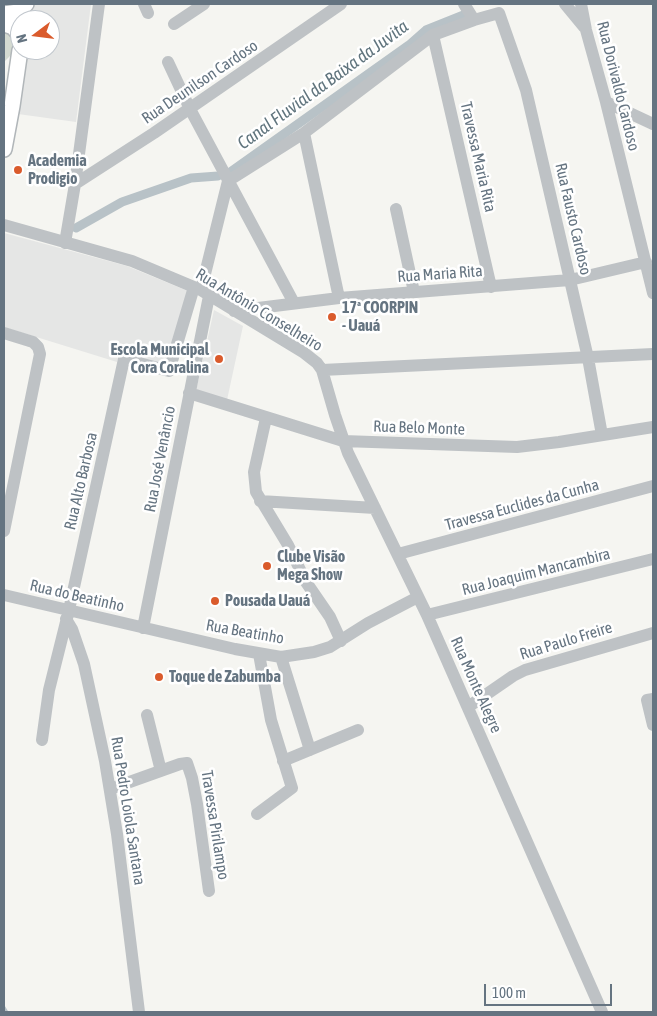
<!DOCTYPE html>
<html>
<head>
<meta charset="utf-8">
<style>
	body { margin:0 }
	#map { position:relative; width:657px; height:1016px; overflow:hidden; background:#f5f5f1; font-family:"Asap Condensed",sans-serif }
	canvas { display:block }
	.frame { position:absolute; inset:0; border:5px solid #657481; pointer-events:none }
	.north { position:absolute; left:10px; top:10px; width:50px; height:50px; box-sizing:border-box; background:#fff; border:1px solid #c1c7cd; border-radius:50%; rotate:255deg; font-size:14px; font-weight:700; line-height:20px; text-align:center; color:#657481 }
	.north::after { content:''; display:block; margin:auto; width:18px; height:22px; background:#da5b2c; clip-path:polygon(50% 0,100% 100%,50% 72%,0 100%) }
	.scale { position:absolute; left:484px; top:984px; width:128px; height:22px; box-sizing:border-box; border:2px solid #657481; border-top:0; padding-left:6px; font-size:15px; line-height:18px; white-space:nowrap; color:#657481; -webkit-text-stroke:4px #fff; paint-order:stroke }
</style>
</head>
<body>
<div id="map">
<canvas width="657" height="1016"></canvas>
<div class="frame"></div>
<div class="north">N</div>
<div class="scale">100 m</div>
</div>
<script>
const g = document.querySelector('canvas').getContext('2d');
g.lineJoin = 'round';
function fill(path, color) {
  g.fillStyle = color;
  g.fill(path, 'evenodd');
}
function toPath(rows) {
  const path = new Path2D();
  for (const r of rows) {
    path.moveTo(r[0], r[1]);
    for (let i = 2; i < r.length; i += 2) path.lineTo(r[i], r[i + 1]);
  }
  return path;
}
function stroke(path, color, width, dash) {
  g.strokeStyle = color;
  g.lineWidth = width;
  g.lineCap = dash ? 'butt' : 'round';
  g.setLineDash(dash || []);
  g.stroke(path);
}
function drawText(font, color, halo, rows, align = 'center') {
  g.font = font + ' "Asap Condensed",sans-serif';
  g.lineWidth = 5;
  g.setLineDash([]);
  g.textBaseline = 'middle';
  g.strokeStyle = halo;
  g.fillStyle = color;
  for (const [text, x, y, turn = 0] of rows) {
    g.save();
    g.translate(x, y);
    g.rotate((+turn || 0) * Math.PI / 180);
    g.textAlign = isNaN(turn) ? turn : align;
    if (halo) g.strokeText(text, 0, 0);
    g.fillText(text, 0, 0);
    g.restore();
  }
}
fill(toPath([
	[33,4,91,4,76,122,18,114,27,50,50,50,50,20,31,20],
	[4,233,127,266,188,291,166,366,120,354,117,362,4,327],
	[214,310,243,326,227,400,196,391]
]), '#e5e6e5');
fill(toPath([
	[4,27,16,40,13,53,4,62]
]), '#d4dad1');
stroke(toPath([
	[4,1007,7,1012]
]), '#b8c2c7', 2.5);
stroke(toPath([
	[229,173,409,45,426,30,466,14],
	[76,228,122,202,191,178,218,176]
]), '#b8c2c7', 9);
const major = toPath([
	[4,14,18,12,26,4],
	[4,24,13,27,20,35],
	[4,149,12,106,20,50]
]);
stroke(major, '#b1b6b9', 18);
stroke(toPath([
	[144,4,148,13],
	[464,4,474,20],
	[565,4,584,27],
	[581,4,586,30,606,102,653,293],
	[174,24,204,4],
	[433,35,491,287],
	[168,62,190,109,294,303],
	[606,102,653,124],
	[304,133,339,298],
	[228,181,304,133,433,35,474,20,499,13,526,90,588,358,602,435],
	[75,184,154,133,341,4],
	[396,209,414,292],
	[4,225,132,261,201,290,303,352,317,363,322,370,335,415,348,453,427,615,602,1012],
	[65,243,75,184,99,4],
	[201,290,228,181],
	[234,311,339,298,570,280,646,262],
	[4,333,33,342,38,347,40,354,4,531],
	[322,370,653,354],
	[189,393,343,441,517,447,559,442,653,427],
	[266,418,254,472,256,492,288,545,306,582,330,617,341,641],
	[260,501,375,508],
	[398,554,653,486],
	[4,595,235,649,281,657,314,652,330,647,368,623,418,597],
	[427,615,653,559],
	[66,619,72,629,84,664,105,761,117,834,139,1012],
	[143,628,209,296],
	[281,657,310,750],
	[653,699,647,700,653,725],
	[468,707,513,676,525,670,653,633],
	[147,715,161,771],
	[42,740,49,690,69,610,124,359,169,371,194,287],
	[283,761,358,730],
	[110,789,180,764,187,763,192,778,197,804,209,891],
	[257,814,292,788,271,720,259,654]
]), '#bec2c5', 12);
stroke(major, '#fff', 15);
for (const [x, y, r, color] of [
	[18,170,5,"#da5b2c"],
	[332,317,5,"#da5b2c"],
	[219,359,5,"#da5b2c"],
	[267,566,5,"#da5b2c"],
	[215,601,5,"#da5b2c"],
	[159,677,5,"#da5b2c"]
]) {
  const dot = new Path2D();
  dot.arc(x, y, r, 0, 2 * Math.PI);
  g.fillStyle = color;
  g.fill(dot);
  stroke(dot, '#fff', 2);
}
drawText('16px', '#657481', '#fff', [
	["Rua Deunilson Cardoso",200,82,-34],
	["Rua Dorivaldo Cardoso",618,86,76],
	["Travessa Maria Rita",478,157,77],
	["Rua Fausto Cardoso",573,219,77],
	["Rua Maria Rita",440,274,-4],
	["Rua Antônio Conselheiro",259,310,31],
	["Rua Belo Monte",419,428,2],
	["Rua José Venâncio",160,459,-79],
	["Rua Alto Barbosa",81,481,-77],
	["Travessa Euclides da Cunha",522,505,-15],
	["Rua Joaquim Mancambira",536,572,-14],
	["Rua do Beatinho",77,596,13],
	["Rua Beatinho",245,632,10],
	["Rua Paulo Freire",566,641,-17],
	["Rua Monte Alegre",476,685,66],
	["Rua Pedro Loiola Santana",128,811,81],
	["Travessa Pirilampo",215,825,81]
]);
drawText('bold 16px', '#657481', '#fff', [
	["Academia",28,161],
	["Prodigio",28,179],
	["17ª COORPIN",342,308],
	["- Uauá",342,326],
	["Escola Municipal",209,350,"right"],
	["Cora Coralina",209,368,"right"],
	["Clube Visão",277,557],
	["Mega Show",277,575],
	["Pousada Uauá",225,601],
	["Toque de Zabumba",169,677]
], 'left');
drawText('italic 18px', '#61757e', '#fff', [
	["Canal Fluvial da Baixa da Juvita",323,85,-36]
]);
</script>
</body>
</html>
